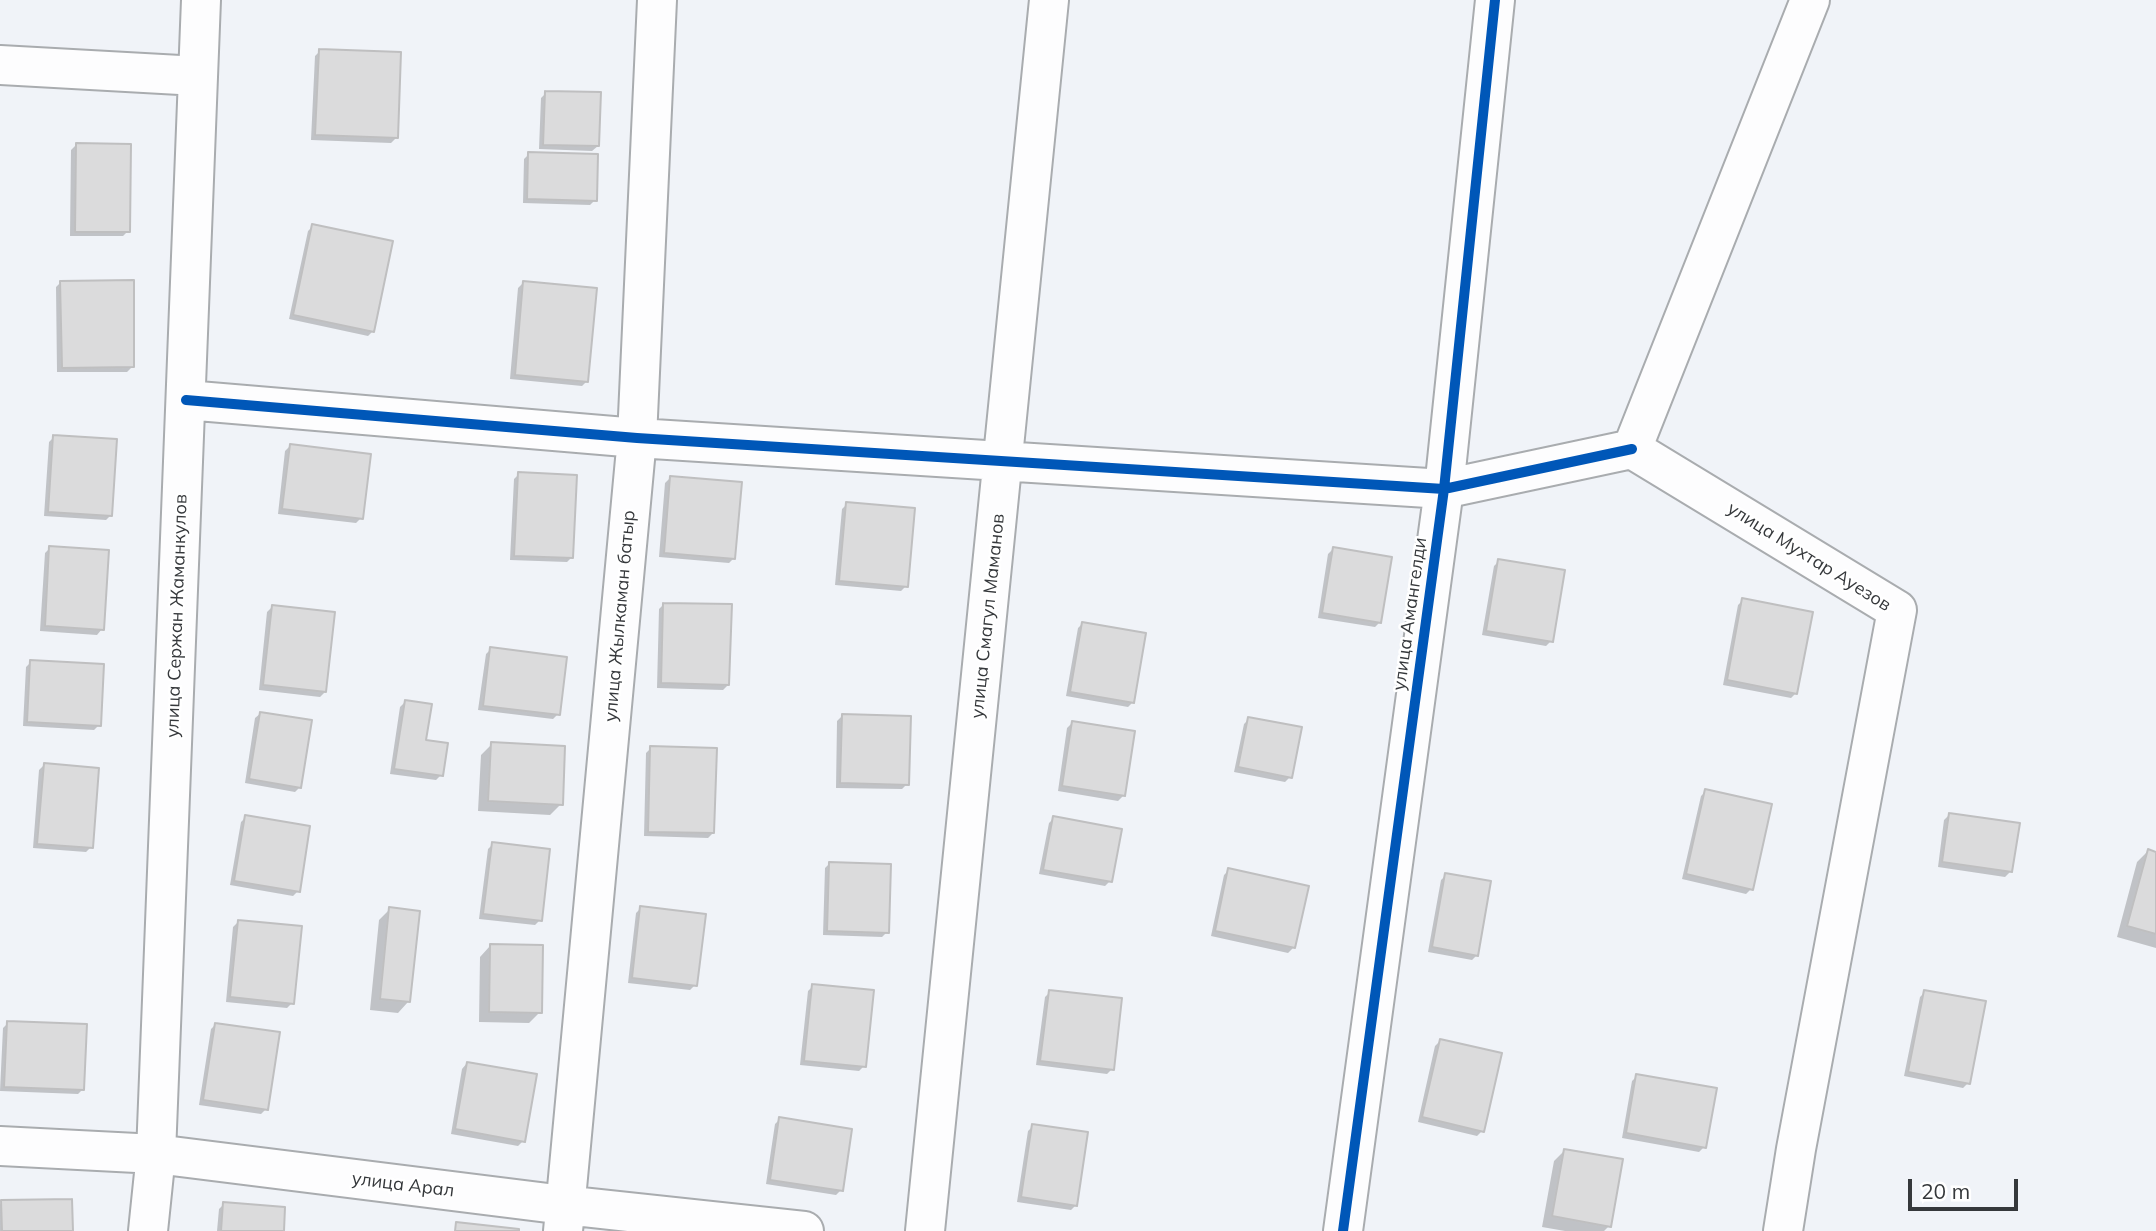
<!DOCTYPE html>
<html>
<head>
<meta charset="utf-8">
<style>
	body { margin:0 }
	#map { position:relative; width:2156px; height:1231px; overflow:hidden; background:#f0f3f8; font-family:Mulish,sans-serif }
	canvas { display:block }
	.scale { position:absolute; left:1908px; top:1179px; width:110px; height:32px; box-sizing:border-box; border:4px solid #35383b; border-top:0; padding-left:9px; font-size:21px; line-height:24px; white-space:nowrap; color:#35383b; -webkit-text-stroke:5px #fff; paint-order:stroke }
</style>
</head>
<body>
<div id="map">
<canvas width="2156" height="1231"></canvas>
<div class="scale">20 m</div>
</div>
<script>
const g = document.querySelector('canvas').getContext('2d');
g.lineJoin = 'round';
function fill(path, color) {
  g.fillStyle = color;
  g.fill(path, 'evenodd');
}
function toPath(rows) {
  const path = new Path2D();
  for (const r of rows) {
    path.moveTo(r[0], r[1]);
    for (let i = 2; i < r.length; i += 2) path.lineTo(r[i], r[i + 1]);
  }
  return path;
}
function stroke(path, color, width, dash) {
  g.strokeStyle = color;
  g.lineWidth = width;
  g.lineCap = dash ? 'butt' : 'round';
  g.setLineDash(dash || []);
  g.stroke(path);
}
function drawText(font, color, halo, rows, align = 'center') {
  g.font = font + ' Mulish,sans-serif';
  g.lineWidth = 5;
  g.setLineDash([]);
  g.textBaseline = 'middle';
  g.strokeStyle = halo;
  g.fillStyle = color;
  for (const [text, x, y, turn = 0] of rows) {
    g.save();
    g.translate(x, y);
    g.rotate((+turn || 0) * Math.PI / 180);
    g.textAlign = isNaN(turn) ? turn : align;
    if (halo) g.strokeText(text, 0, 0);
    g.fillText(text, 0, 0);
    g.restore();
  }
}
fill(toPath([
	[320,51,396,138,391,143,311,140,315,56],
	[546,93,598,146,592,151,539,149,541,98],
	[76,145,128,231,123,236,70,236,71,150],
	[529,154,595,200,590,205,523,203,524,159],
	[313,226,373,331,368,336,289,319,308,231],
	[61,282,132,367,127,372,57,372,56,287],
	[523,283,587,381,582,386,510,379,518,288],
	[54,437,111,515,106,520,44,516,49,442],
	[290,446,361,518,356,523,278,514,285,451],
	[519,474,572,557,567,562,510,560,514,479],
	[670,478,734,558,729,563,659,557,665,483],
	[847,504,906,586,901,591,835,585,842,509],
	[50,548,102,629,97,635,40,631,45,553],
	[1333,549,1380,622,1375,627,1318,618,1328,554],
	[1499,561,1551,641,1546,646,1482,635,1494,566],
	[1743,600,1796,693,1791,698,1723,685,1738,605],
	[664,604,728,685,723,690,657,688,659,609],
	[272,607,325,692,320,697,259,690,267,612],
	[1083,623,1133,702,1128,707,1066,696,1078,628],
	[491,649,558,714,553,719,478,710,486,654],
	[31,662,99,725,94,730,23,726,26,667],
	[405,702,441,775,436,780,390,774,400,707],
	[261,713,300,787,295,792,245,783,255,718],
	[842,716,907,784,902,789,836,788,837,721],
	[1249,719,1290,777,1285,782,1234,772,1244,724],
	[1072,723,1123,796,1118,801,1058,791,1067,728],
	[492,744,561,804,550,815,478,811,481,755],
	[651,748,713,833,708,838,644,836,646,753],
	[44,765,91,847,86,852,33,848,39,770],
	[1706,791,1751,889,1746,894,1682,879,1701,796],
	[1949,815,2010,872,2005,877,1938,867,1944,820],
	[246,817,298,891,293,896,230,885,241,822],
	[1054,818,1110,881,1105,886,1039,874,1049,823],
	[493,844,540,920,535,925,479,919,488,849],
	[2148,851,2156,853,2156,948,2117,937,2137,862],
	[830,863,887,932,882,937,823,935,825,868],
	[1229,870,1293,948,1288,953,1211,936,1224,875],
	[1446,875,1477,955,1472,960,1428,952,1441,880],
	[641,908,695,985,690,990,628,983,636,913],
	[390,909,408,1002,398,1013,370,1010,379,920],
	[238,922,292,1003,287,1008,226,1002,233,927],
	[490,946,540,1012,529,1023,479,1022,480,957],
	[813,986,864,1066,859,1071,800,1065,808,991],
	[1050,992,1112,1069,1107,1074,1036,1065,1045,997],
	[1925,992,1968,1083,1963,1088,1904,1076,1920,997],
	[8,1023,83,1089,78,1094,0,1091,3,1028],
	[216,1024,266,1109,261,1114,199,1105,211,1029],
	[1440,1041,1482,1131,1477,1136,1418,1122,1435,1046],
	[467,1063,523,1141,518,1146,451,1134,462,1069],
	[1637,1076,1704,1147,1699,1152,1622,1138,1632,1081],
	[780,1119,841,1190,836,1195,766,1184,775,1124],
	[1033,1126,1076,1205,1071,1210,1017,1202,1028,1131],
	[1565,1150,1609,1226,1604,1231,1565,1231,1542,1227,1554,1161],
	[2,1202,71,1231,0,1231,0,1204],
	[224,1204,282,1231,217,1231,219,1209]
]), '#0003');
const building = toPath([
	[319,49,401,52,398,138,315,135,319,49],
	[545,91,601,92,599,146,543,145,545,91],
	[76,143,131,144,130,232,75,232,76,143],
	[528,152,598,154,597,201,527,199,528,152],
	[312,224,393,241,374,332,293,315,312,224],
	[134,280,134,367,62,368,60,281,134,280],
	[523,281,597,288,588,382,515,375,523,281],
	[53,435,117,439,112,516,48,512,53,435],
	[290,444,371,454,363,519,282,509,290,444],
	[518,472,577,475,573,558,514,556,518,472],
	[670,476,742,482,735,559,664,553,670,476],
	[846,502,915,508,908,587,839,581,846,502],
	[49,546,109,550,104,630,45,626,49,546],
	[1333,547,1392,557,1381,623,1322,613,1333,547],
	[1498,559,1565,570,1553,642,1486,631,1498,559],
	[1742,598,1813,612,1797,694,1727,680,1742,598],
	[663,603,732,604,729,685,661,683,663,603],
	[272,605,335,612,326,692,263,685,272,605],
	[1082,622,1146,633,1134,703,1070,692,1082,622],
	[490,647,567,657,560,715,483,706,490,647],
	[30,660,104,664,101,726,27,722,30,660],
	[405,700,432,704,426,740,448,743,443,776,394,769,405,700],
	[260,712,312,720,301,788,249,779,260,712],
	[842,714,911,716,909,785,840,783,842,714],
	[1248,717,1302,727,1292,778,1238,767,1248,717],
	[1072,721,1135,731,1125,796,1062,786,1072,721],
	[491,742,565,746,563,805,488,801,491,742],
	[650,746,717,748,714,833,648,832,650,746],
	[44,763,99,768,93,848,37,844,44,763],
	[1705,789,1772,804,1753,890,1686,874,1705,789],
	[1949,813,2020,823,2012,872,1942,862,1949,813],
	[245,815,310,826,300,892,234,881,245,815],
	[1053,816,1122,829,1112,882,1043,870,1053,816],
	[492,842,550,849,542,921,483,914,492,842],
	[2148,849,2156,852,2156,934,2127,926,2148,849],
	[829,862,891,864,889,933,827,931,829,862],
	[1228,868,1309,886,1295,948,1215,931,1228,868],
	[1445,873,1491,881,1478,956,1432,947,1445,873],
	[640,906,706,914,697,986,632,978,640,906],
	[389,907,420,911,410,1002,380,999,389,907],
	[238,920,302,926,294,1004,230,997,238,920],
	[490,944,543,945,542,1013,489,1012,490,944],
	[812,984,874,990,866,1067,804,1061,812,984],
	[1049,990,1122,998,1114,1070,1040,1061,1049,990],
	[1924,990,1986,1001,1970,1084,1908,1072,1924,990],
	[7,1021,87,1024,84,1090,4,1087,7,1021],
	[215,1023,280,1032,268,1110,203,1100,215,1023],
	[1440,1039,1502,1053,1484,1132,1422,1117,1440,1039],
	[467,1062,537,1074,525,1142,455,1129,467,1062],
	[1636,1074,1717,1088,1706,1148,1626,1133,1636,1074],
	[779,1117,852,1129,843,1191,770,1180,779,1117],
	[1032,1124,1088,1132,1077,1206,1021,1197,1032,1124],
	[1564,1149,1623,1159,1611,1227,1552,1216,1564,1149],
	[72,1199,73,1231,2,1231,1,1200,72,1199],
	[223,1202,285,1207,284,1231,221,1231,223,1202],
	[456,1222,519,1229,519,1231,455,1231,456,1222]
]);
fill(building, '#dbdbdc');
stroke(building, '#bfbfc0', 2);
const minor = toPath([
	[0,65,198,76],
	[186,400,637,438,1444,489,1632,449],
	[1632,449,1897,610,1796,1149,1783,1231],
	[1632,449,1810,0],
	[0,1146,156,1154,564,1205,804,1231],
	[148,1231,156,1154,201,0],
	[563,1231,637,438,657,0],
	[925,1231,1049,0],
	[1343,1231,1444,489,1495,0]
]);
stroke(minor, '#a9acaf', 42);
stroke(minor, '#fdfdfe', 38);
stroke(toPath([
	[186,400,637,438,1444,489,1632,449],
	[1343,1231,1444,489,1495,0]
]), '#0057b8', 10);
drawText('18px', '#35383b', '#fff', [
	["улица Мухтар Ауезов",1809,557,32],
	["улица Амангелди",1410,614,-82],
	["улица Сержан Жаманкулов",177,616,-88],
	["улица Жылкаман батыр",620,616,-85],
	["улица Смагул Маманов",988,616,-84],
	["улица Арал",403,1185,7]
]);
</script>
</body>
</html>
